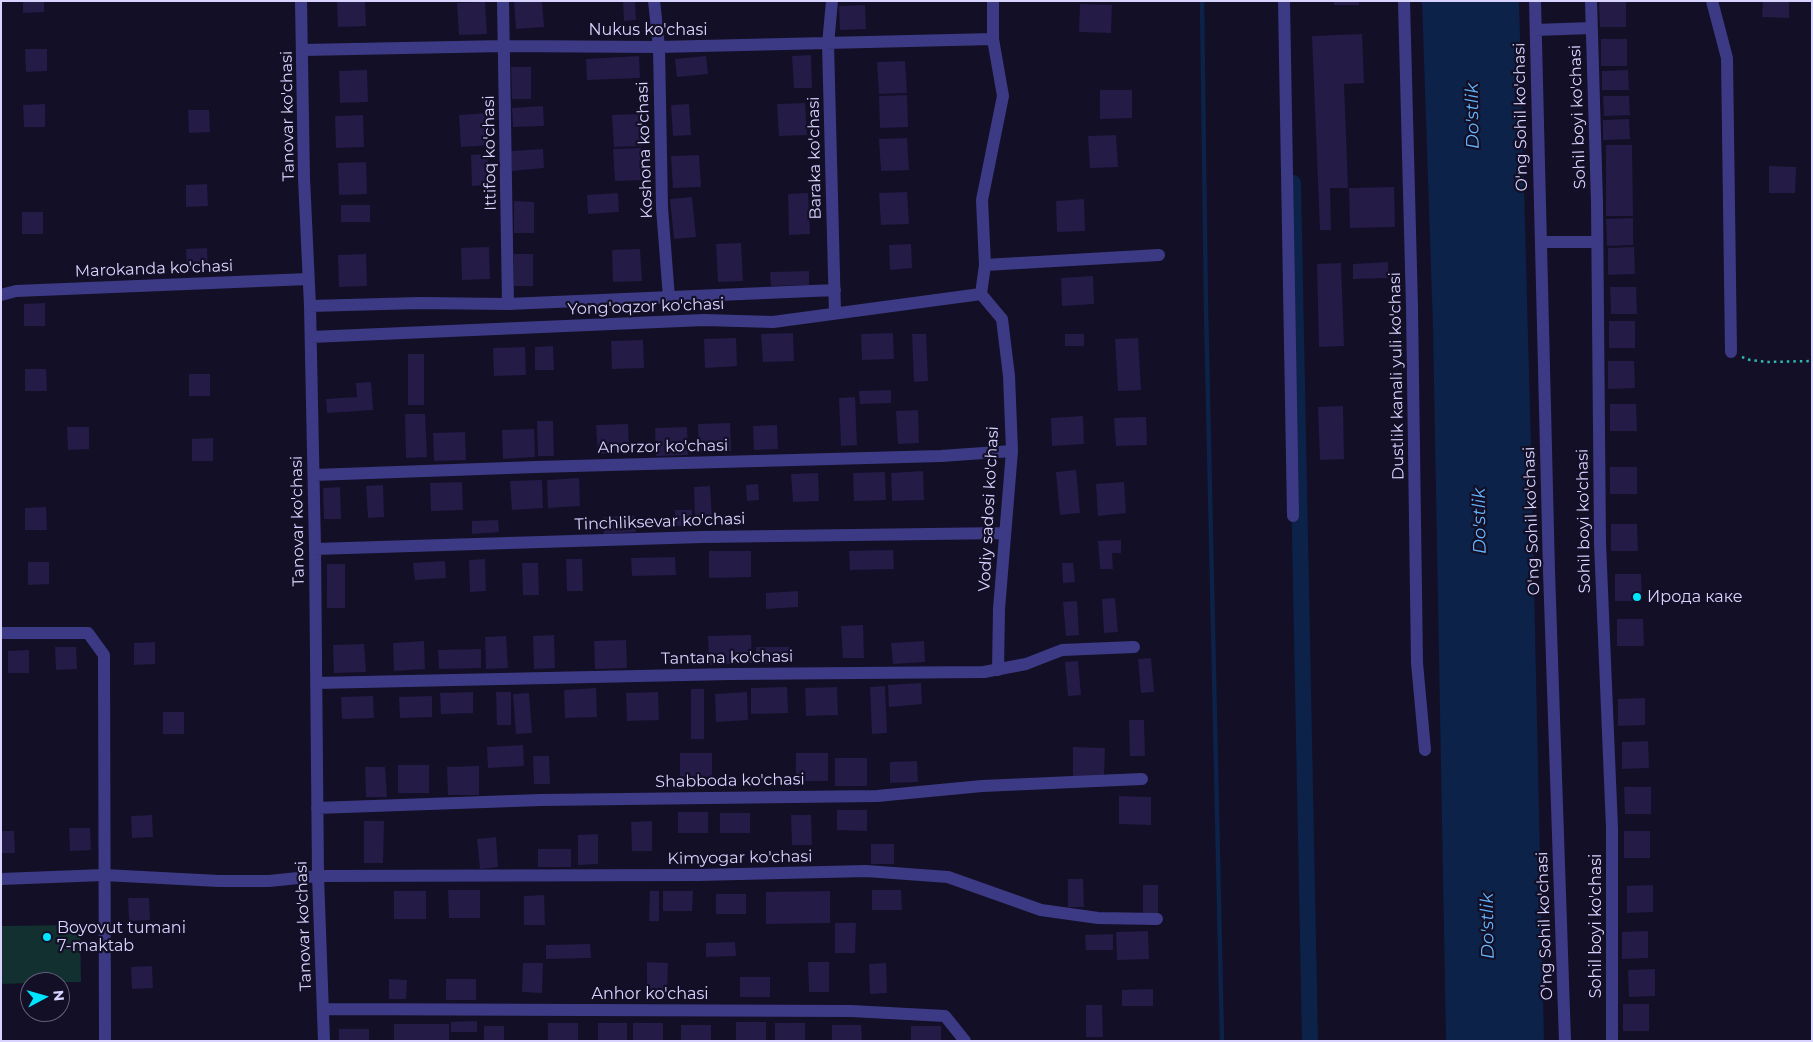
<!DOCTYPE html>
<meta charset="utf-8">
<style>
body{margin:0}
#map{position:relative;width:1813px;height:1042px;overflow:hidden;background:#130f26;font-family:Montserrat,sans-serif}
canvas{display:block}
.frame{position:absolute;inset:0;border:2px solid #d9d4ff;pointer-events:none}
.north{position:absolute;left:20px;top:972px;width:50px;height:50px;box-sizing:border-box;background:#130f26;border:1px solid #625e7d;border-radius:50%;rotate:84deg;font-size:14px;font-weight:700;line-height:20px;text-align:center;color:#d9d4ff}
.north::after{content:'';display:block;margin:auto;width:18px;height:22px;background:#00e5ff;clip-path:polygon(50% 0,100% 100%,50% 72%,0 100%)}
</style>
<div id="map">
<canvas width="1813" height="1042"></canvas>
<div class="frame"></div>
<div class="north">N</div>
</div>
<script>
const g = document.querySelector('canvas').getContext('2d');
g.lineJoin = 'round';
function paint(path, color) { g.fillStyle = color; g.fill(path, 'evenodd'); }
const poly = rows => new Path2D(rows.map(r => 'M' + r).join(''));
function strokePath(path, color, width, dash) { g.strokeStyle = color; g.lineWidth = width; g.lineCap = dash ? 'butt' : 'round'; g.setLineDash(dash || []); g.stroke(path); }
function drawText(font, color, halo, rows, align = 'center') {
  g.font = font + ' Montserrat,sans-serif'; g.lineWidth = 4.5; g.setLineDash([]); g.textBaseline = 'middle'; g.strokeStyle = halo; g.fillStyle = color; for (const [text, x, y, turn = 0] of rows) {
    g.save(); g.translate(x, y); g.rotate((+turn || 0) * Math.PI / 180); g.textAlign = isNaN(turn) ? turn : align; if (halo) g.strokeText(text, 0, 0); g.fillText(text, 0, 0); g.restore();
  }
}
const green = poly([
 [80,925,81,982,30,982,30,983,1,984,1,926]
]);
const water = poly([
 [1422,1,1519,1,1531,447,1544,1041,1446,1041,1433,328]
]);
const stream = poly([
 [1202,1,1206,309,1222,1041]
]);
const canal = poly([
 [1293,183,1310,1041]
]);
const building = poly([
 [23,1,44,1,44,12,23,13],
 [337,1,365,1,366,26,338,27],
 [514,1,542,1,544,27,516,29],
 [623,1,635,1,636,20,624,21],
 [1334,1,1359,1,1359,5,1334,5],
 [1599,1,1626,1,1626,27,1600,27],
 [1763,1,1789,1,1789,18,1762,17],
 [485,2,487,34,459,35,457,3],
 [1080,4,1112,5,1111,33,1079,32],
 [865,5,866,29,840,30,839,6],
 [1362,34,1364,83,1344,84,1348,188,1330,188,1331,230,1320,230,1312,36],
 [1601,39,1627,39,1627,66,1601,66],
 [25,49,47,49,47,71,26,72],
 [811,55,812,88,794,88,792,56],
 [639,56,640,78,587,80,586,59],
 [706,56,708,74,677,77,675,59],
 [905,61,907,93,879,94,877,62],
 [511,67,531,67,531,99,512,99],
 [367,70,368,102,340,103,339,71],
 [1628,70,1629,90,1602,90,1602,71],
 [1100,90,1132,90,1132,118,1100,119],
 [907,95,908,127,880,128,879,96],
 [1603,96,1629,96,1630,115,1604,116],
 [805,103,807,135,779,136,777,104],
 [45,104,45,127,24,127,23,105],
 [689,104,691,135,673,136,671,105],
 [543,106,544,126,513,127,512,108],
 [188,110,209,110,210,132,189,133],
 [487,113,489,145,461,147,459,115],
 [640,114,642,146,614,147,612,115],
 [363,115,364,147,336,148,335,116],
 [1629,119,1630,139,1603,140,1603,120],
 [1116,135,1118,167,1090,168,1088,136],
 [907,138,909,170,881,171,879,139],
 [1606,145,1632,145,1633,216,1606,216],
 [641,148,643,180,615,181,613,149],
 [543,149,544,168,512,171,511,151],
 [488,154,489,185,472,186,471,155],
 [699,155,701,187,673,188,671,156],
 [366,162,367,194,339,195,338,163],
 [1769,166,1796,167,1795,193,1769,193],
 [207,184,208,206,186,207,186,185],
 [1394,187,1395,227,1350,228,1349,188],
 [907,192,909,224,881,225,879,193],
 [618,193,619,212,588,214,587,195],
 [808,193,810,234,789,235,788,194],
 [692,197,696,237,674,239,670,199],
 [1084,199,1085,231,1057,232,1056,201],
 [514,201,534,202,534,233,514,233],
 [341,205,370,205,370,222,341,222],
 [22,212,43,212,43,234,22,234],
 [1633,218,1633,245,1607,246,1606,219],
 [741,243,743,281,718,282,716,244],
 [911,244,912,268,890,270,889,245],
 [489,247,490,279,462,280,461,248],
 [1634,247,1635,274,1608,275,1608,248],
 [207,248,208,270,187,271,186,249],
 [640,249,642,281,613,282,612,250],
 [366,254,367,286,339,287,338,255],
 [514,254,533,254,533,286,514,286],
 [1388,262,1388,278,1353,279,1353,264],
 [1341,263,1344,346,1319,347,1317,264],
 [809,271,809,285,771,286,770,272],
 [1093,276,1094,304,1062,306,1061,278],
 [1610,287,1636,287,1637,314,1611,314],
 [45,303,45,326,24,326,24,304],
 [1609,321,1635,321,1635,348,1609,348],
 [793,333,794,361,763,362,761,334],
 [893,333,894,359,862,360,861,334],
 [912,334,926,334,928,381,914,382],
 [1065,334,1084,334,1084,346,1065,346],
 [736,338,737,366,705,368,704,339],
 [1138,338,1141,390,1118,391,1115,339],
 [643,340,644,368,612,369,611,341],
 [553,346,554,370,535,370,535,347],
 [525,347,526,375,494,376,493,348],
 [408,354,424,354,424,405,408,405],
 [1608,361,1634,361,1635,388,1608,389],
 [25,369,46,369,47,391,25,391],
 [189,374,210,374,210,396,189,396],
 [371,382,373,410,327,413,326,399,357,397,356,383],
 [891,390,891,403,860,404,859,391],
 [855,397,857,445,841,446,839,398],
 [1610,404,1636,404,1637,431,1610,431],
 [1343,406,1344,459,1320,460,1318,407],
 [918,410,919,443,898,444,896,411],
 [405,414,425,414,427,457,406,458],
 [1083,416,1084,444,1052,446,1051,418],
 [1146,417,1147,445,1116,446,1114,418],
 [537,421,553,421,554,456,538,456],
 [730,423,731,451,699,452,698,424],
 [628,424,629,452,598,454,596,425],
 [777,425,778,449,754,450,753,426],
 [67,427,89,427,89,449,68,450],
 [687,427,688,455,656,456,655,428],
 [534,429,535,457,503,459,502,430],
 [465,432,466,460,434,461,433,433],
 [213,438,213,461,192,461,192,439],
 [1610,467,1637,467,1637,494,1610,494],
 [1076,470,1080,513,1060,515,1056,472],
 [923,471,924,500,892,501,891,473],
 [885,472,886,500,854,501,853,473],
 [818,473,819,501,793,502,791,474],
 [579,478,580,506,548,508,547,480],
 [542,480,543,508,512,510,510,481],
 [462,482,463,510,431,511,430,483],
 [1124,482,1126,513,1098,516,1096,484],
 [758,484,759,500,747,501,746,485],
 [383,485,384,517,368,518,366,486],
 [710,486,712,518,695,518,694,487],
 [340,487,341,519,324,519,323,488],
 [46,507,47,530,25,530,25,508],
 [675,510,692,510,692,526,676,526],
 [635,516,636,532,604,534,603,517],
 [498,520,499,532,472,534,472,521],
 [1611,524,1637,524,1638,551,1611,551],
 [1121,540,1121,553,1112,553,1113,569,1100,569,1098,541],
 [893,550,894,569,850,570,849,551],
 [709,551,751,551,751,577,709,578],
 [675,557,676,575,632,576,631,558],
 [485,559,486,591,470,592,469,560],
 [566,559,582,559,583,591,567,591],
 [445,561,446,578,415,580,413,563],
 [28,562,49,562,49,584,28,585],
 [522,563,538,563,539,595,523,595],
 [1062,563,1073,563,1075,582,1063,583],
 [327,564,345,564,345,608,327,608],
 [1615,574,1641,574,1642,601,1615,601],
 [798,591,798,607,766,609,766,593],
 [1115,598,1118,632,1104,633,1102,599],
 [1077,601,1079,635,1066,636,1063,602],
 [1617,619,1643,619,1644,646,1617,646],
 [863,625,864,658,843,658,841,626],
 [554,635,555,668,534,669,533,636],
 [751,635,752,663,709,665,708,636],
 [506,636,508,668,486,669,485,637],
 [626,640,627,668,595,669,594,641],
 [424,641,425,669,394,671,393,643],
 [924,641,925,662,893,664,891,643],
 [155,642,155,664,134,665,134,643],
 [364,644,366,672,334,673,333,645],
 [55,647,76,647,77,669,56,670],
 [756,647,789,647,789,663,756,664],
 [481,649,481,668,439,669,438,650],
 [29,650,29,673,8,673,8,651],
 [1151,658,1154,692,1141,693,1138,659],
 [1078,661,1081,695,1068,696,1065,662],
 [921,683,922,704,889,707,888,685],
 [885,686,887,733,872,734,870,687],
 [787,687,788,713,751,714,751,688],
 [837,687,838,715,806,716,805,688],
 [596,688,597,717,565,718,564,690],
 [691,689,704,689,704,739,691,739],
 [473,692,473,713,441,714,440,693],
 [496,692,511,692,511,725,497,725],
 [658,692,659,720,627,721,626,693],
 [747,692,748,720,716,722,715,694],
 [529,693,532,733,516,734,513,694],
 [373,696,374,718,342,719,341,697],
 [432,696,432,717,400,718,399,697],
 [1645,698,1645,725,1618,726,1618,699],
 [163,712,184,712,184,734,163,734],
 [1129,720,1144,720,1145,756,1130,756],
 [1648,741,1649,768,1622,769,1622,742],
 [523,745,524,766,488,768,487,747],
 [1073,747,1105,748,1104,776,1073,776],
 [680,753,712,753,712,781,680,781],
 [796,753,828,753,828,781,796,781],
 [533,756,549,756,550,784,534,784],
 [835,758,867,758,867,786,835,786],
 [917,761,918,782,890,783,890,762],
 [398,765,429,765,429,793,398,793],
 [479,766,479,795,448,795,447,767],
 [365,767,385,767,387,797,366,797],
 [1624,787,1651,787,1651,814,1625,814],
 [1119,796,1151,797,1151,825,1119,824],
 [837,810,867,810,867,831,837,830],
 [678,812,708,812,708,833,678,833],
 [720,813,750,813,750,833,720,833],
 [152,815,153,837,132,838,131,816],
 [791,815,811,815,812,845,792,845],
 [364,821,384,821,383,863,364,863],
 [652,821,652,851,632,851,631,822],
 [69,828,90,828,91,850,70,851],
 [1,831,14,831,15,853,1,853],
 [1624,831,1650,831,1650,858,1624,858],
 [598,834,598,864,578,865,578,835],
 [496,837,498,867,480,869,477,839],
 [871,844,894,844,894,864,871,864],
 [538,849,571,849,571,867,538,867],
 [1068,879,1083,879,1084,907,1068,907],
 [1143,885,1158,885,1158,913,1143,913],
 [1653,885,1653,912,1627,913,1627,886],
 [448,890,480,890,480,918,449,918],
 [872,890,901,890,902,910,872,910],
 [394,891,426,891,426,919,394,919],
 [650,891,659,891,659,921,649,921],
 [663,891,693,891,692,911,663,911],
 [830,891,830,923,766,924,766,892],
 [716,894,746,894,746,914,716,914],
 [544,895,545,925,524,925,524,896],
 [128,898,149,898,150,920,129,921],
 [835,923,856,923,855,953,835,953],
 [1148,931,1149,959,1117,960,1116,932],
 [1648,931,1648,958,1622,959,1622,932],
 [1113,934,1113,950,1086,950,1085,935],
 [735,942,736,956,706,957,706,943],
 [590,944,591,958,546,959,546,945],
 [647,962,668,963,667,993,647,992],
 [808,962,829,962,829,992,809,992],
 [523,963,543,963,542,993,522,992],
 [886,963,887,993,870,994,869,964],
 [152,966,153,988,132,989,131,967],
 [1655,969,1655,996,1629,997,1628,970],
 [740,977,770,977,770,997,740,997],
 [389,979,407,980,406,999,389,999],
 [446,979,476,979,476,1000,446,1000],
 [1153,989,1153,1006,1122,1006,1122,990],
 [1623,1004,1649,1004,1649,1031,1623,1031],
 [1086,1005,1102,1005,1103,1037,1086,1037],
 [477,1021,477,1032,451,1032,451,1022],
 [736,1022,766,1022,766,1041,736,1041],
 [548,1023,578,1023,578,1041,548,1041],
 [598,1023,627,1023,627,1041,598,1041],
 [633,1023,663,1023,663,1041,633,1041],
 [775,1023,805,1023,805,1041,775,1041],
 [394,1024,449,1024,449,1041,394,1041],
 [681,1025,711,1025,711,1041,681,1041],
 [832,1025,861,1025,862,1041,832,1041],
 [484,1026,504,1026,504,1041,484,1041],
 [911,1026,941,1026,941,1041,911,1041],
 [339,1029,369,1029,369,1041,339,1041]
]);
const path = poly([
 [1742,357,1750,360,1767,362,1812,361]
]);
const minor = poly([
 [301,1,304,178,310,306,315,549,318,876,324,1041],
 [503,1,508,304],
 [654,1,659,47,662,208,669,298],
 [832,1,828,44,835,313],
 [993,1,993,39,1003,96,982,200,985,265,981,294,1002,319,1009,376,1012,451,999,609,998,670],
 [1284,1,1293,516],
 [1404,1,1412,307,1417,663,1425,750],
 [1535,1,1549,571,1565,1041],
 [1591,1,1597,203,1600,543,1612,828,1612,1041],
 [1712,1,1727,58,1731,352],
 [1536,30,1591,28],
 [303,50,505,46,659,47,993,39],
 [1541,242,1597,242],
 [985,265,1159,255],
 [1,295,16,291,308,279],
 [310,306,420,303,508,304,835,290],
 [311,337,704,320,773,322,981,294],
 [314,475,536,467,941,456,1012,451],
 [315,549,702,537,1005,533],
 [1,633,88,633,104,655,105,1041],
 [316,683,731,674,984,672,1026,664,1062,650,1134,647],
 [317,808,541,800,877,796,982,786,1142,779],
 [1,879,104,875,219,881,269,881,318,876,698,875,866,871,948,877,1041,910,1098,918,1157,919],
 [323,1009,851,1011,945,1016,965,1041]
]);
const markers = [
 [1637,597,5,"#00e5ff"],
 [47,937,5,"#00e5ff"]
];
const streetNames = [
 ["Nukus ko'chasi",648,30],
 ["Tanovar ko'chasi",288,116,-91],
 ["O'ng Sohil ko'chasi",1521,117,-91],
 ["Sohil boyi ko'chasi",1578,117,-92],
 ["Koshona ko'chasi",645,150,-92],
 ["Ittifoq ko'chasi",490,153,-91],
 ["Baraka ko'chasi",815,158,-91],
 ["Marokanda ko'chasi",154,269,-2],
 ["Yong'oqzor ko'chasi",646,307,-2],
 ["Dustlik kanali yuli ko'chasi",1397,376,-91],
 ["Anorzor ko'chasi",663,447,-1],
 ["Vodiy sadosi ko'chasi",989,509,-87],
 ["Tanovar ko'chasi",298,521,-91],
 ["O'ng Sohil ko'chasi",1532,521,-92],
 ["Sohil boyi ko'chasi",1584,521,-91],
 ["Tinchliksevar ko'chasi",660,522,-2],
 ["Tantana ko'chasi",727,658,-1],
 ["Shabboda ko'chasi",730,781,-1],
 ["Kimyogar ko'chasi",740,858,-1],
 ["Tanovar ko'chasi",304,926,-92],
 ["O'ng Sohil ko'chasi",1545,926,-92],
 ["Sohil boyi ko'chasi",1596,926,-90],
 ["Anhor ko'chasi",650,994]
];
const poiNames = [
 ["Ирода каке",1647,597],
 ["Boyovut tumani",57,928],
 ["7-maktab",57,946]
];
const waterNames = [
 ["Do'stlik",1473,116,-91],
 ["Do'stlik",1480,521,-91],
 ["Do'stlik",1488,926,-91]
];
paint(green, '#12302f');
paint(water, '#0c2248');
strokePath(stream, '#0c2248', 4.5);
strokePath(canal, '#0c2248', 16);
paint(building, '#241b47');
strokePath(path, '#2fb8b0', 2.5, [2.5, 4]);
strokePath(minor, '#3d3a85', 12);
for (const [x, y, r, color] of markers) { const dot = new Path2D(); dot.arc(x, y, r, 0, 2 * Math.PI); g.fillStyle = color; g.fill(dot); strokePath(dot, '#130f26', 2); }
drawText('16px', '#d9d4ff', '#130f26', streetNames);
drawText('16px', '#d9d4ff', '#130f26', poiNames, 'left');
drawText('italic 18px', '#62b6ff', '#130f26', waterNames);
</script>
